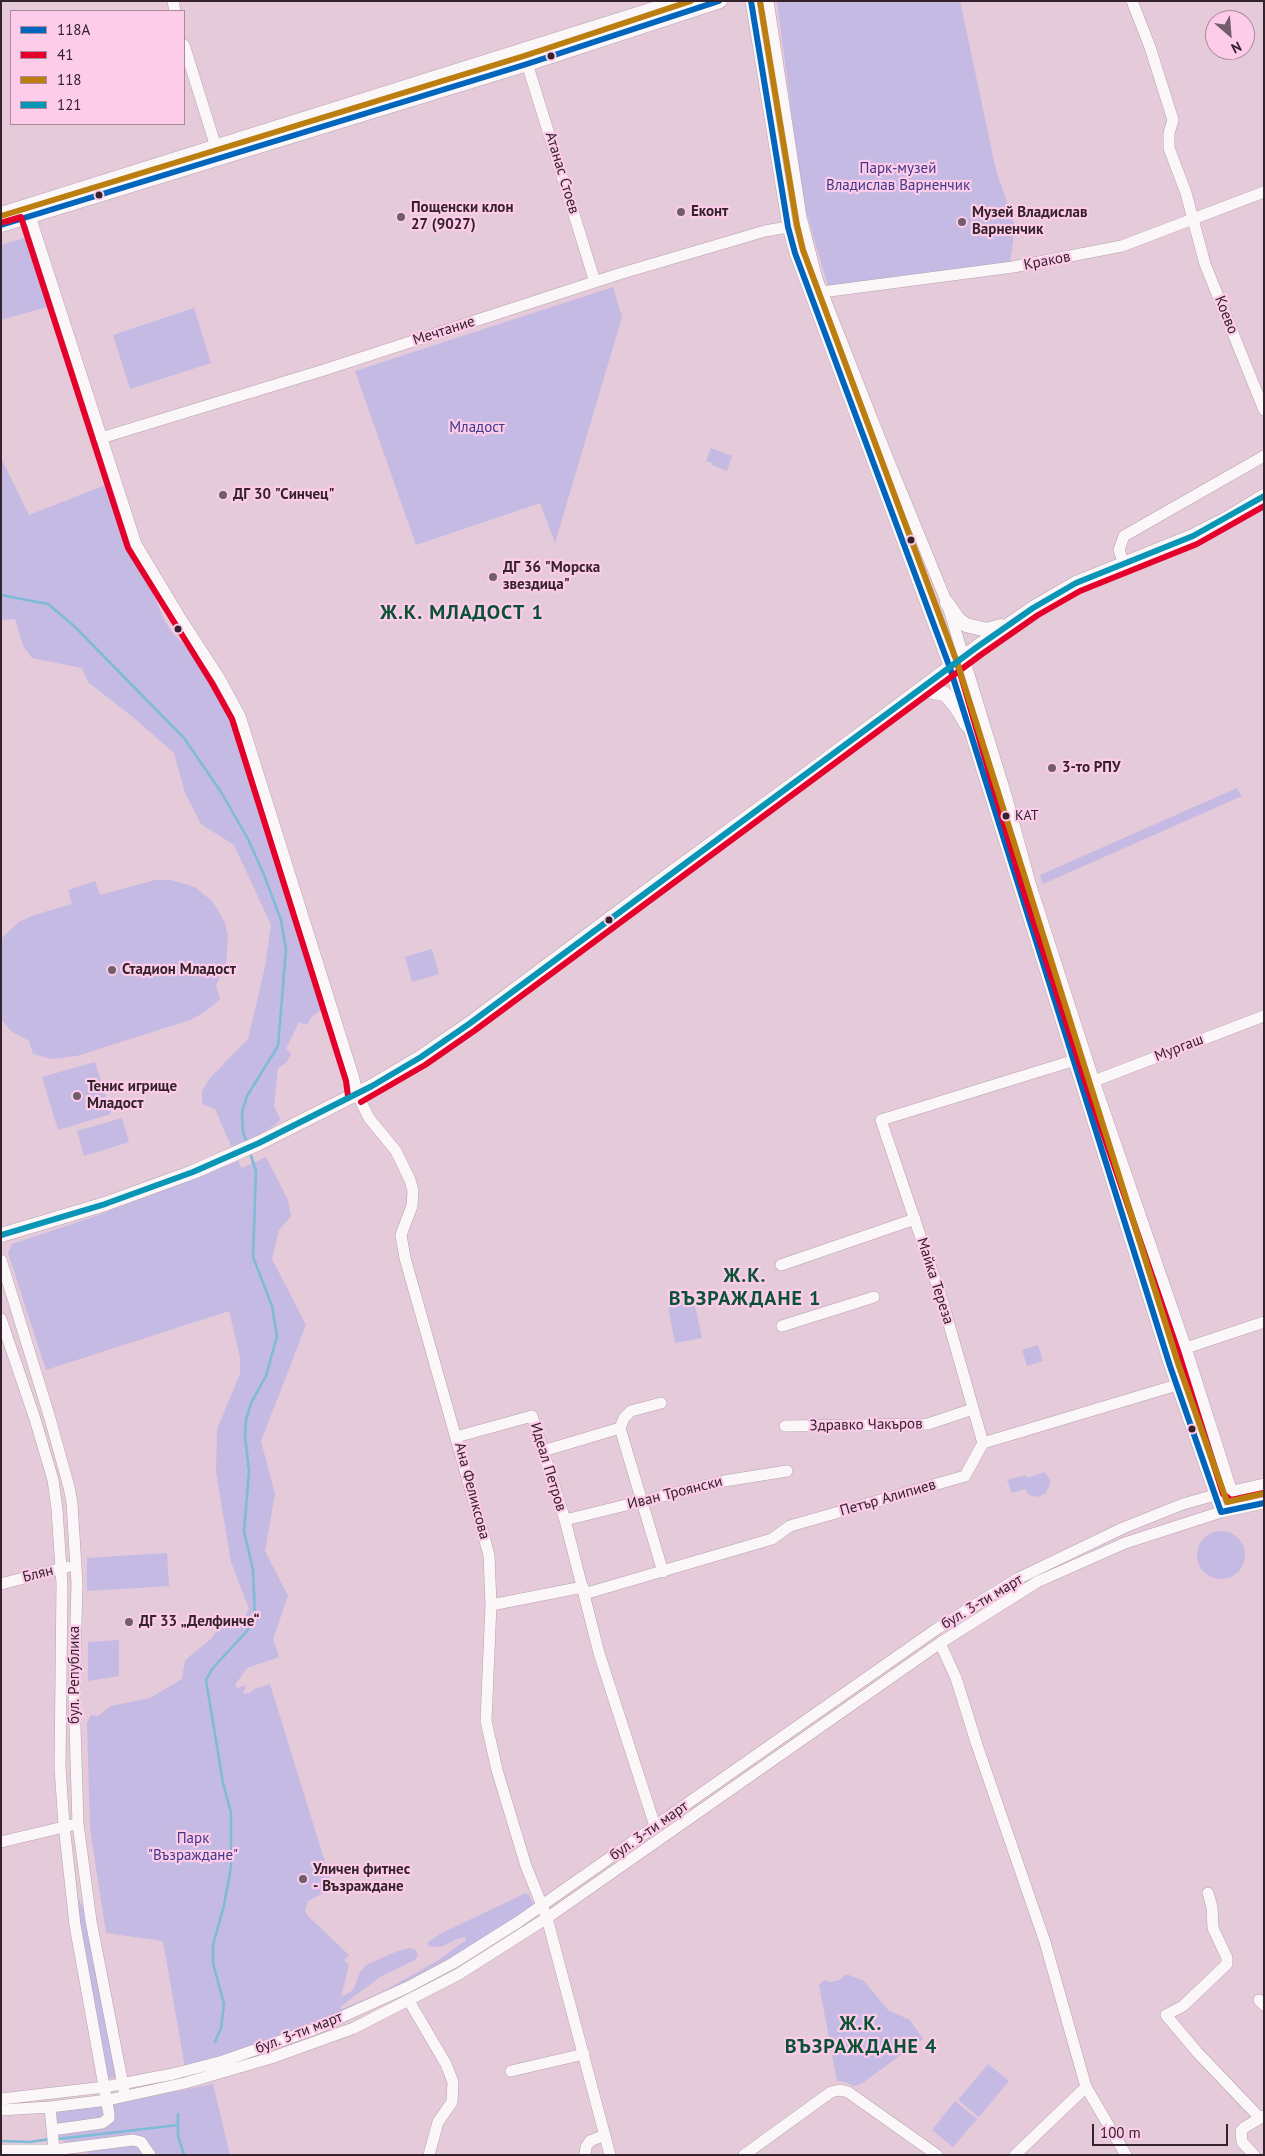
<!DOCTYPE html>
<meta charset="utf-8">
<style>
body{margin:0}
#map{position:relative;width:1265px;height:2156px;overflow:hidden;background:#e5cada;font-family:"PT Sans",sans-serif}
canvas{display:block}
.frame{position:absolute;inset:0;border:2px solid #34222d;pointer-events:none}
.legend{position:absolute;left:10px;top:10px;width:175px;height:115px;box-sizing:border-box;background:#fdcce9;border:1px solid #ad889e;margin:0;padding:6px 9px;list-style:none;font-size:15px;color:#34222d}
.legend li{display:flex;align-items:center;gap:10px;height:25px}
.legend b{width:25px;border:1px solid #ad889e}
.north{position:absolute;left:1205px;top:10px;width:50px;height:50px;box-sizing:border-box;background:#fdcce9;border:1px solid #ad889e;border-radius:50%;rotate:153deg;font-size:14px;font-weight:700;line-height:20px;text-align:center;color:#34222d}
.north::after{content:'';display:block;margin:auto;width:18px;height:22px;background:#725d6a;clip-path:polygon(50% 0,100% 100%,50% 72%,0 100%)}
.scale{position:absolute;left:1092px;top:2124px;width:136px;height:22px;box-sizing:border-box;border:2px solid #34222d;border-top:0;padding-left:6px;font-size:15px;line-height:18px;white-space:nowrap;color:#34222d;-webkit-text-stroke:4px #fdcce9;paint-order:stroke}
</style>
<div id="map">
<canvas width="1265" height="2156"></canvas>
<div class="frame"></div>
<ul class="legend">
<li><b style="height:6px;background:#0065bd"></b>118А</li>
<li><b style="height:6px;background:#e4002b"></b>41</li>
<li><b style="height:6px;background:#bc7e0e"></b>118</li>
<li><b style="height:6px;background:#0895b6"></b>121</li>
</ul>
<div class="north">N</div>
<div class="scale">100 m</div>
</div>
<script>
const g = document.querySelector('canvas').getContext('2d');
g.lineJoin = 'round';
function paint(path, color) { g.fillStyle = color; g.fill(path, 'evenodd'); }
const poly = rows => new Path2D(rows.map(r => 'M' + r).join(''));
function strokePath(path, color, width, dash) { g.strokeStyle = color; g.lineWidth = width; g.lineCap = dash ? 'butt' : 'round'; g.setLineDash(dash || []); g.stroke(path); }
function drawText(font, color, halo, rows, align = 'center') {
  g.font = font + ' "PT Sans",sans-serif'; g.lineWidth = 4.5; g.setLineDash([]); g.textBaseline = 'middle'; g.strokeStyle = halo; g.fillStyle = color; for (const [text, x, y, turn = 0] of rows) {
    g.save(); g.translate(x, y); g.rotate((+turn || 0) * Math.PI / 180); g.textAlign = isNaN(turn) ? turn : align; if (halo) g.strokeText(text, 0, 0); g.fillText(text, 0, 0); g.restore();
  }
}
const green = poly([
 [777,1,960,1,996,170,1015,226,1010,264,828,286,803,201],
 [28,237,36,245,54,305,1,320,1,245],
 [613,287,622,317,555,543,540,503,416,545,355,371],
 [194,308,211,363,130,389,113,335],
 [711,448,732,456,727,471,712,465,713,463,706,461],
 [1,458,29,515,108,484,128,547,156,600,164,620,171,631,191,652,215,689,238,730,324,1002,323,1008,311,1018,307,1025,299,1022,286,1049,291,1054,286,1063,278,1068,274,1106,281,1120,263,1133,232,1148,215,1109,202,1104,202,1091,210,1078,248,1039,265,967,271,925,234,845,201,824,185,793,174,753,134,718,88,682,82,668,32,658,23,646,15,619,1,620],
 [1237,788,1242,796,1043,884,1040,875],
 [155,880,171,880,195,887,212,901,219,912,225,923,228,937,226,964,216,985,220,999,205,1012,190,1020,77,1056,51,1059,33,1054,29,1041,12,1032,1,1019,1,939,19,922,34,915,72,904,68,890,95,881,100,895],
 [432,949,439,974,412,982,405,957],
 [95,1062,111,1114,58,1130,42,1077],
 [122,1118,129,1142,84,1156,77,1131],
 [266,1157,288,1200,291,1216,279,1230,272,1259,306,1325,261,1441,275,1494,265,1551,288,1596,273,1639,279,1657,247,1668,235,1685,238,1688,246,1685,243,1694,250,1693,254,1689,270,1684,333,1888,308,1901,305,1911,308,1916,349,1955,344,1960,349,1965,341,1997,353,1990,360,1972,366,1965,398,1951,410,1948,416,1950,418,1955,415,1960,380,1977,340,2007,342,2009,382,1992,437,1961,466,1940,465,1937,457,1939,441,1947,428,1946,428,1942,442,1933,526,1893,529,1895,533,1904,531,1908,445,1963,347,2011,304,2026,280,2038,185,2068,163,1941,106,1933,90,1829,87,1723,91,1715,98,1716,111,1706,150,1698,182,1679,185,1660,211,1639,224,1621,239,1627,249,1609,231,1562,216,1472,217,1429,240,1374,240,1357,229,1311,46,1370,8,1253,12,1244,93,1217,238,1161,242,1168],
 [693,1296,702,1338,675,1343,667,1301],
 [1038,1345,1043,1361,1027,1366,1022,1350],
 [1045,1472,1050,1480,1050,1484,1046,1493,1038,1497,1029,1495,1025,1489,1012,1493,1007,1480,1026,1475,1027,1478],
 '1197 1555a24 24 0 1 1 48 0a24 24 0 1 1-48 0Z',
 [167,1553,169,1586,87,1591,87,1558],
 [119,1640,119,1676,88,1681,88,1642],
 [72,1888,91,1921,121,2076,104,2079],
 [846,1974,864,1981,888,2010,910,2020,923,2039,861,2084,853,2086,845,2082,837,2081,819,1985,824,1980,831,1982,840,1980],
 [988,2064,1009,2081,979,2117,958,2100],
 [213,2084,230,2155,91,2155,54,2136,53,2113,124,2102],
 [955,2101,977,2119,953,2147,932,2130]
]);
const stream = poly([
 [1,595,48,604,73,625,184,738,221,792,248,839,264,875,281,920,286,949,278,1046,247,1096,242,1112,243,1132,247,1143],
 [215,2042,221,2028,224,2004,213,1963,213,1945,224,1905,231,1867,231,1813,223,1783,206,1680,212,1669,247,1631,255,1617,253,1570,244,1531,249,1471,245,1436,246,1420,251,1403,266,1376,277,1336,272,1306,253,1257,256,1171,250,1153],
 [178,2114,178,2136,184,2155],
 [58,2139,178,2125],
 [1,2141,30,2142,50,2139]
]);
const minor = poly([
 [173,1,175,11],
 [751,1,788,227,795,253,950,668,1170,1366,1221,1512],
 [768,1,801,217,817,279,886,454,947,603,1006,795,1030,883,1094,1081,1186,1348,1237,1508],
 [1132,1,1150,47,1173,120,1169,133,1169,148,1186,193,1205,264,1264,410],
 [184,45,216,147],
 [525,57,595,282],
 [28,210,136,544,181,619,220,679,240,716,354,1079,357,1094,369,1118,396,1151,410,1180,413,1191,412,1206,401,1235,405,1258,489,1555,491,1605,486,1721,497,1770,526,1866,547,1918,610,2155],
 [822,292,1013,267,1122,246,1264,192],
 [101,438,324,370,619,274,765,231,788,227],
 [1124,564,1119,550,1124,536,1264,456],
 [1094,1081,1264,1016],
 [1,1260,49,1415,69,1487,72,1503,77,1584,74,1694,78,1824,91,1921,124,2090],
 [781,1265,915,1219],
 [1,1319,35,1419,53,1480,57,1509,62,1584,60,1768,64,1825,75,1925,109,2114,109,2118,102,2123,52,2130],
 [782,1326,874,1297],
 [1186,1348,1264,1322],
 [661,1403,631,1411,624,1418,620,1428,663,1572],
 [785,1426,928,1424,973,1409],
 [456,1437,532,1416,565,1520,599,1653,655,1826],
 [983,1443,943,1303,881,1120,1072,1061],
 [543,1451,620,1428],
 [565,1520,724,1481,787,1471],
 [1,1584,67,1567],
 [584,1594,772,1539,790,1526,965,1476,983,1443,1177,1385],
 [491,1605,583,1587],
 [940,1643,956,1678,977,1745,1045,1942,1086,2087,1015,2155],
 [1,1842,72,1825],
 [1208,1893,1212,1907,1213,1928,1227,1958,1227,1964,1183,2006,1166,2015,1197,2052,1260,2118],
 [1259,2000,1264,2005],
 [409,2001,446,2064,453,2082,452,2102,438,2122,429,2155],
 [511,2071,584,2054],
 [1086,2087,1126,2155],
 [1,2099,105,2087,173,2074,223,2061,315,2029,408,1987,453,1963,518,1922,938,1628,1017,1579,1123,1528,1183,1504,1215,1495,1264,1484],
 [50,2107,54,2150],
 [1,2110,50,2107,108,2100,185,2083,271,2058,354,2028,459,1974,547,1918,940,1643,1037,1582,1125,1543,1221,1512,1264,1503],
 [1,2150,54,2150,133,2140,141,2142,150,2155],
 [585,2155,586,2147,590,2141,605,2135],
 [744,2155,831,2092,840,2090,848,2092,937,2155],
 [1254,2155,1242,2142,1241,2131,1245,2127,1264,2116]
]);
const major = poly([
 [1,214,679,1],
 [1,225,527,64,720,1],
 [947,603,958,619,966,625,987,630,1001,626],
 [917,694,929,691,945,694,956,707,967,725],
 [1,1235,105,1204,193,1172,259,1143,372,1086,421,1057,469,1024,663,879,807,774,977,647,1033,608,1076,583,1193,536,1228,518,1264,496]
]);
const bus1 = poly([
 [751,1,788,227,795,253,950,668,1170,1366,1221,1512],
 [1,225,527,64,719,1],
 [1221,1512,1264,1503]
]);
const bus2 = poly([
 [4,222,21,217,128,548,212,683,232,719,346,1081,348,1096],
 [956,659,1022,886,1086,1084,1178,1351,1223,1494,1231,1500,1264,1493],
 [361,1102,425,1065,474,1031,982,654,1038,615,1080,591,1197,544,1264,506]
]);
const bus3 = poly([
 [760,1,797,225,803,250,958,665,1178,1363,1227,1502,1262,1494],
 [1,216,524,56,691,1]
]);
const bus4 = poly([
 [1,1235,105,1204,193,1172,259,1143,372,1086,421,1057,469,1024,977,647,1033,608,1076,583,1193,536,1264,496]
]);
const markers = [
 [551,56,4.5,"#34222d"],
 [99,195,4.5,"#34222d"],
 [681,212,5,"#725d6a"],
 [401,217,5,"#725d6a"],
 [962,222,5,"#725d6a"],
 [223,495,5,"#725d6a"],
 [911,540,4.5,"#34222d"],
 [493,577,5,"#725d6a"],
 [178,629,4.5,"#34222d"],
 [1052,768,5,"#725d6a"],
 [1006,816,4.5,"#34222d"],
 [609,920,4.5,"#34222d"],
 [112,970,5,"#725d6a"],
 [77,1096,5,"#725d6a"],
 [1192,1429,4.5,"#34222d"],
 [129,1622,5,"#725d6a"],
 [303,1879,5,"#725d6a"]
];
const busNames = [
 ["КАТ",1015,816]
];
const parkNames = [
 ["Парк-музей",898,169],
 ["Владислав Варненчик",898,186],
 ["Младост",477,428],
 ["Парк",193,1839],
 ["\"Възраждане\"",193,1856]
];
const streetNames = [
 ["Атанас Стоев",562,173,73],
 ["Краков",1047,261,-11],
 ["Коево",1226,315,68],
 ["Мечтание",444,331,-18],
 ["Мургаш",1179,1048,-21],
 ["Майка Тереза",935,1281,72],
 ["Здравко Чакъров",866,1425,-1],
 ["Идеал Петров",548,1467,73],
 ["Ана Феликсова",472,1491,75],
 ["Иван Троянски",675,1493,-14],
 ["Петър Алипиев",888,1498,-16],
 ["Блян",38,1574,-14],
 ["бул. 3-ти март",982,1602,-31],
 ["бул. Република",75,1675,-90],
 ["бул. 3-ти март",649,1831,-35],
 ["бул. 3-ти март",299,2033,-21]
];
const poiNames = [
 ["Пощенски клон",411,208],
 ["27 (9027)",411,225],
 ["Еконт",691,212],
 ["Музей Владислав",972,213],
 ["Варненчик",972,230],
 ["ДГ 30 \"Синчец\"",233,495],
 ["ДГ 36 \"Морска",503,568],
 ["звездица\"",503,585],
 ["3-то РПУ",1062,768],
 ["Стадион Младост",122,970],
 ["Тенис игрище",87,1087],
 ["Младост",87,1104],
 ["ДГ 33 „Делфинче“",139,1622],
 ["Уличен фитнес",313,1870],
 ["- Възраждане",313,1887]
];
const districtNames = [
 ["Ж.К. МЛАДОСТ 1",462,613],
 ["Ж.К.",745,1276],
 ["ВЪЗРАЖДАНЕ 1",745,1299],
 ["Ж.К.",861,2024],
 ["ВЪЗРАЖДАНЕ 4",861,2047]
];
paint(green, '#c4bae3');
strokePath(stream, '#7ebbd6', 2.5);
strokePath(minor, '#b6a1ae', 12);
strokePath(major, '#b6a1ae', 15);
strokePath(minor, '#fbf7f9', 11);
strokePath(major, '#fbf7f9', 14);
strokePath(bus1, '#0065bd', 6);
strokePath(bus2, '#e4002b', 6);
strokePath(bus3, '#bc7e0e', 6);
strokePath(bus4, '#0895b6', 6);
for (const [x, y, r, color] of markers) { const dot = new Path2D(); dot.arc(x, y, r, 0, 2 * Math.PI); g.fillStyle = color; g.fill(dot); strokePath(dot, '#fdcce9', 2); }
drawText('14px', '#34222d', '#fdcce9', busNames, 'left');
drawText('15px', '#3f388b', '#fdcce9', parkNames);
drawText('15px', '#34222d', '#fdcce9', streetNames);
drawText('bold 15px', '#34222d', '#fdcce9', poiNames, 'left');
g.letterSpacing = '1px';
drawText('bold 20px', '#0a5137', '#fdcce9', districtNames);
g.letterSpacing = '0px';
</script>
